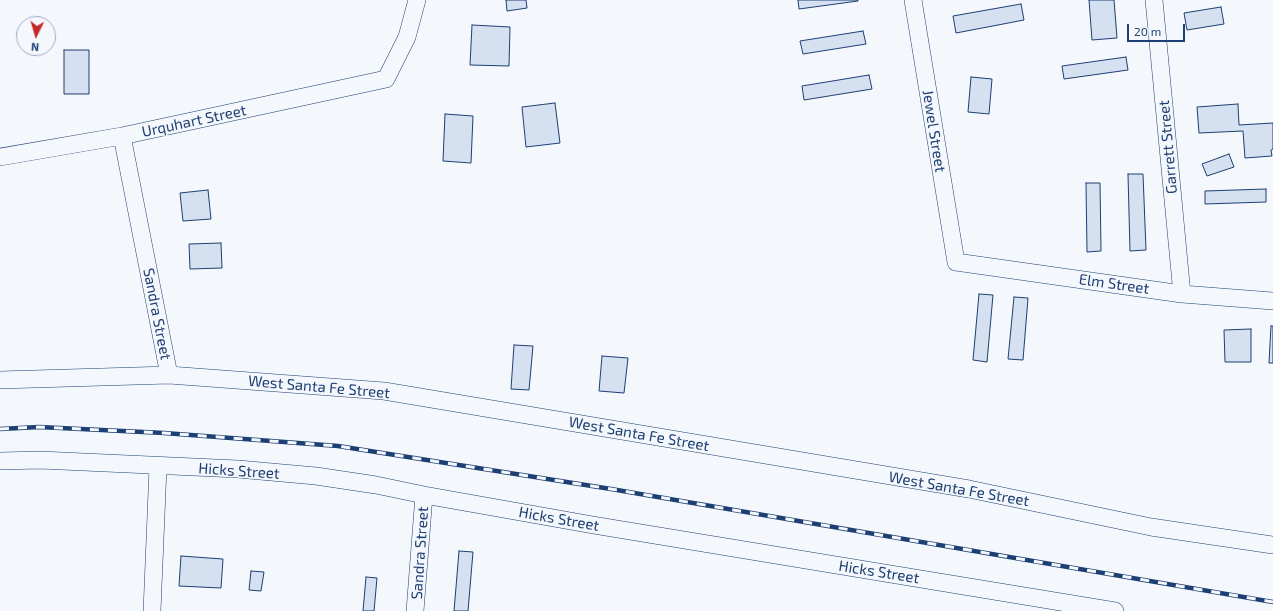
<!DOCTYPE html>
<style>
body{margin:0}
#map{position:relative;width:1273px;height:611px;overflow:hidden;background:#f4f7fb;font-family:"Exo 2",sans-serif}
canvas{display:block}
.north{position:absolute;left:16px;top:16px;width:40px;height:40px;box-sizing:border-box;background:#f4f7fb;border:1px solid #9eadc5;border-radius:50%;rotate:185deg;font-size:11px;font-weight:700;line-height:16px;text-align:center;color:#1d3f73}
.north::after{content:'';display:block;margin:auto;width:14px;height:18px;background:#c62828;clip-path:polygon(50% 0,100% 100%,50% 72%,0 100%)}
.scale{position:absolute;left:1127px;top:24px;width:58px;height:18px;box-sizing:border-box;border:2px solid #1d3f73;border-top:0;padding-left:5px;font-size:12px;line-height:14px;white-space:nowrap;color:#1d3f73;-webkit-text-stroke:3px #f4f7fb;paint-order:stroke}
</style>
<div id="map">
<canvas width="1273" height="611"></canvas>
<div class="north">N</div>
<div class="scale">20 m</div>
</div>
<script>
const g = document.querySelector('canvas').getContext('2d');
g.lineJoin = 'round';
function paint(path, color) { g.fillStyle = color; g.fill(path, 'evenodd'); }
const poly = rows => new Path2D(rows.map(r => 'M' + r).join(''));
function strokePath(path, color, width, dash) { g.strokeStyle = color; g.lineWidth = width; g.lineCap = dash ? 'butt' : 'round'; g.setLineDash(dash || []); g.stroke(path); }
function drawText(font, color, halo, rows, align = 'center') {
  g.font = font + ' "Exo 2",sans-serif'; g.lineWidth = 3; g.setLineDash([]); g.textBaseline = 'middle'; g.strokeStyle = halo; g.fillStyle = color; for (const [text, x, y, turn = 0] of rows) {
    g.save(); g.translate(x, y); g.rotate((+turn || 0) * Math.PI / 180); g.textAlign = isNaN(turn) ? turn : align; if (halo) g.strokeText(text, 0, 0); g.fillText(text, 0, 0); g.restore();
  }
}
const building = poly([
 [506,0,526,0,527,8,507,11,506,0],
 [798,0,858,0,858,1,799,9,798,0],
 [1089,0,1114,0,1117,38,1092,40,1089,0],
 [1021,4,1024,20,956,33,953,16,1021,4],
 [1221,7,1224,24,1187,30,1184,13,1221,7],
 [472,25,510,27,509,66,470,65,472,25],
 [863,31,866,44,803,54,800,41,863,31],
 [64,50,89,50,89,94,64,94,64,50],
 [1126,57,1128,70,1064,79,1062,66,1126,57],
 [869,75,872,89,804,100,802,86,869,75],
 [971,77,992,79,989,114,968,112,971,77],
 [555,103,560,143,526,147,522,107,555,103],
 [1238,104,1239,125,1273,123,1273,149,1271,150,1272,156,1245,158,1243,131,1199,133,1197,107,1238,104],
 [445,114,473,116,471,163,443,161,445,114],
 [1229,154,1234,167,1207,176,1202,164,1229,154],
 [1128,174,1143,174,1146,250,1130,251,1128,174],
 [1086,183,1100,183,1101,251,1087,252,1086,183],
 [1266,189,1266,202,1205,204,1205,191,1266,189],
 [208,190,211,219,183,221,180,193,208,190],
 [221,243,222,268,190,269,189,244,221,243],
 [979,294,993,295,987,362,973,360,979,294],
 [1014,297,1028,298,1023,360,1008,359,1014,297],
 [1271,326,1273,326,1273,363,1269,363,1271,326],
 [1251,329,1251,362,1225,362,1224,330,1251,329],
 [514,345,533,346,529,390,511,389,514,345],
 [602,356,628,358,624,393,599,391,602,356],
 [459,551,473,552,468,611,454,611,459,551],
 [181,556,223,559,221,588,179,586,181,556],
 [251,571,264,572,261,591,249,590,251,571],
 [366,577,377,578,374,611,363,611,366,577]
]);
const minor = poly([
 [913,0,956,262,1182,294,1273,301],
 [1154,0,1182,294],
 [122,136,169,375],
 [0,157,122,136,386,79,407,37,417,0],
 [0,380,169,375,384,391,969,489,1151,527,1273,545],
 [0,461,40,460,238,469,316,476,376,485,424,495,593,525,1115,611],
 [152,611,158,467],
 [415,611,424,495]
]);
const rail = poly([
 [0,429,39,427,164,433,338,446,611,489,1273,602]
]);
const streetNames = [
 ["Urquhart Street",194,121,-12],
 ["Jewel Street",934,131,81],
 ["Garrett Street",1168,147,-95],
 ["Elm Street",1114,284,8],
 ["Sandra Street",157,314,79],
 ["West Santa Fe Street",319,387,5],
 ["West Santa Fe Street",639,434,10],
 ["Hicks Street",239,471,4],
 ["West Santa Fe Street",959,489,10],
 ["Hicks Street",559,519,10],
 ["Sandra Street",420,553,-86],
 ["Hicks Street",879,572,9]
];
paint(building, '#d5e0f0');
strokePath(building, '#1d3f73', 1);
strokePath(minor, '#1d3f73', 18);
strokePath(minor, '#f4f7fb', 17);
strokePath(rail, '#1d3f73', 4.5);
strokePath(rail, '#f4f7fb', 3, [9]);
drawText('15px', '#1d3f73', '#f4f7fb', streetNames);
</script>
